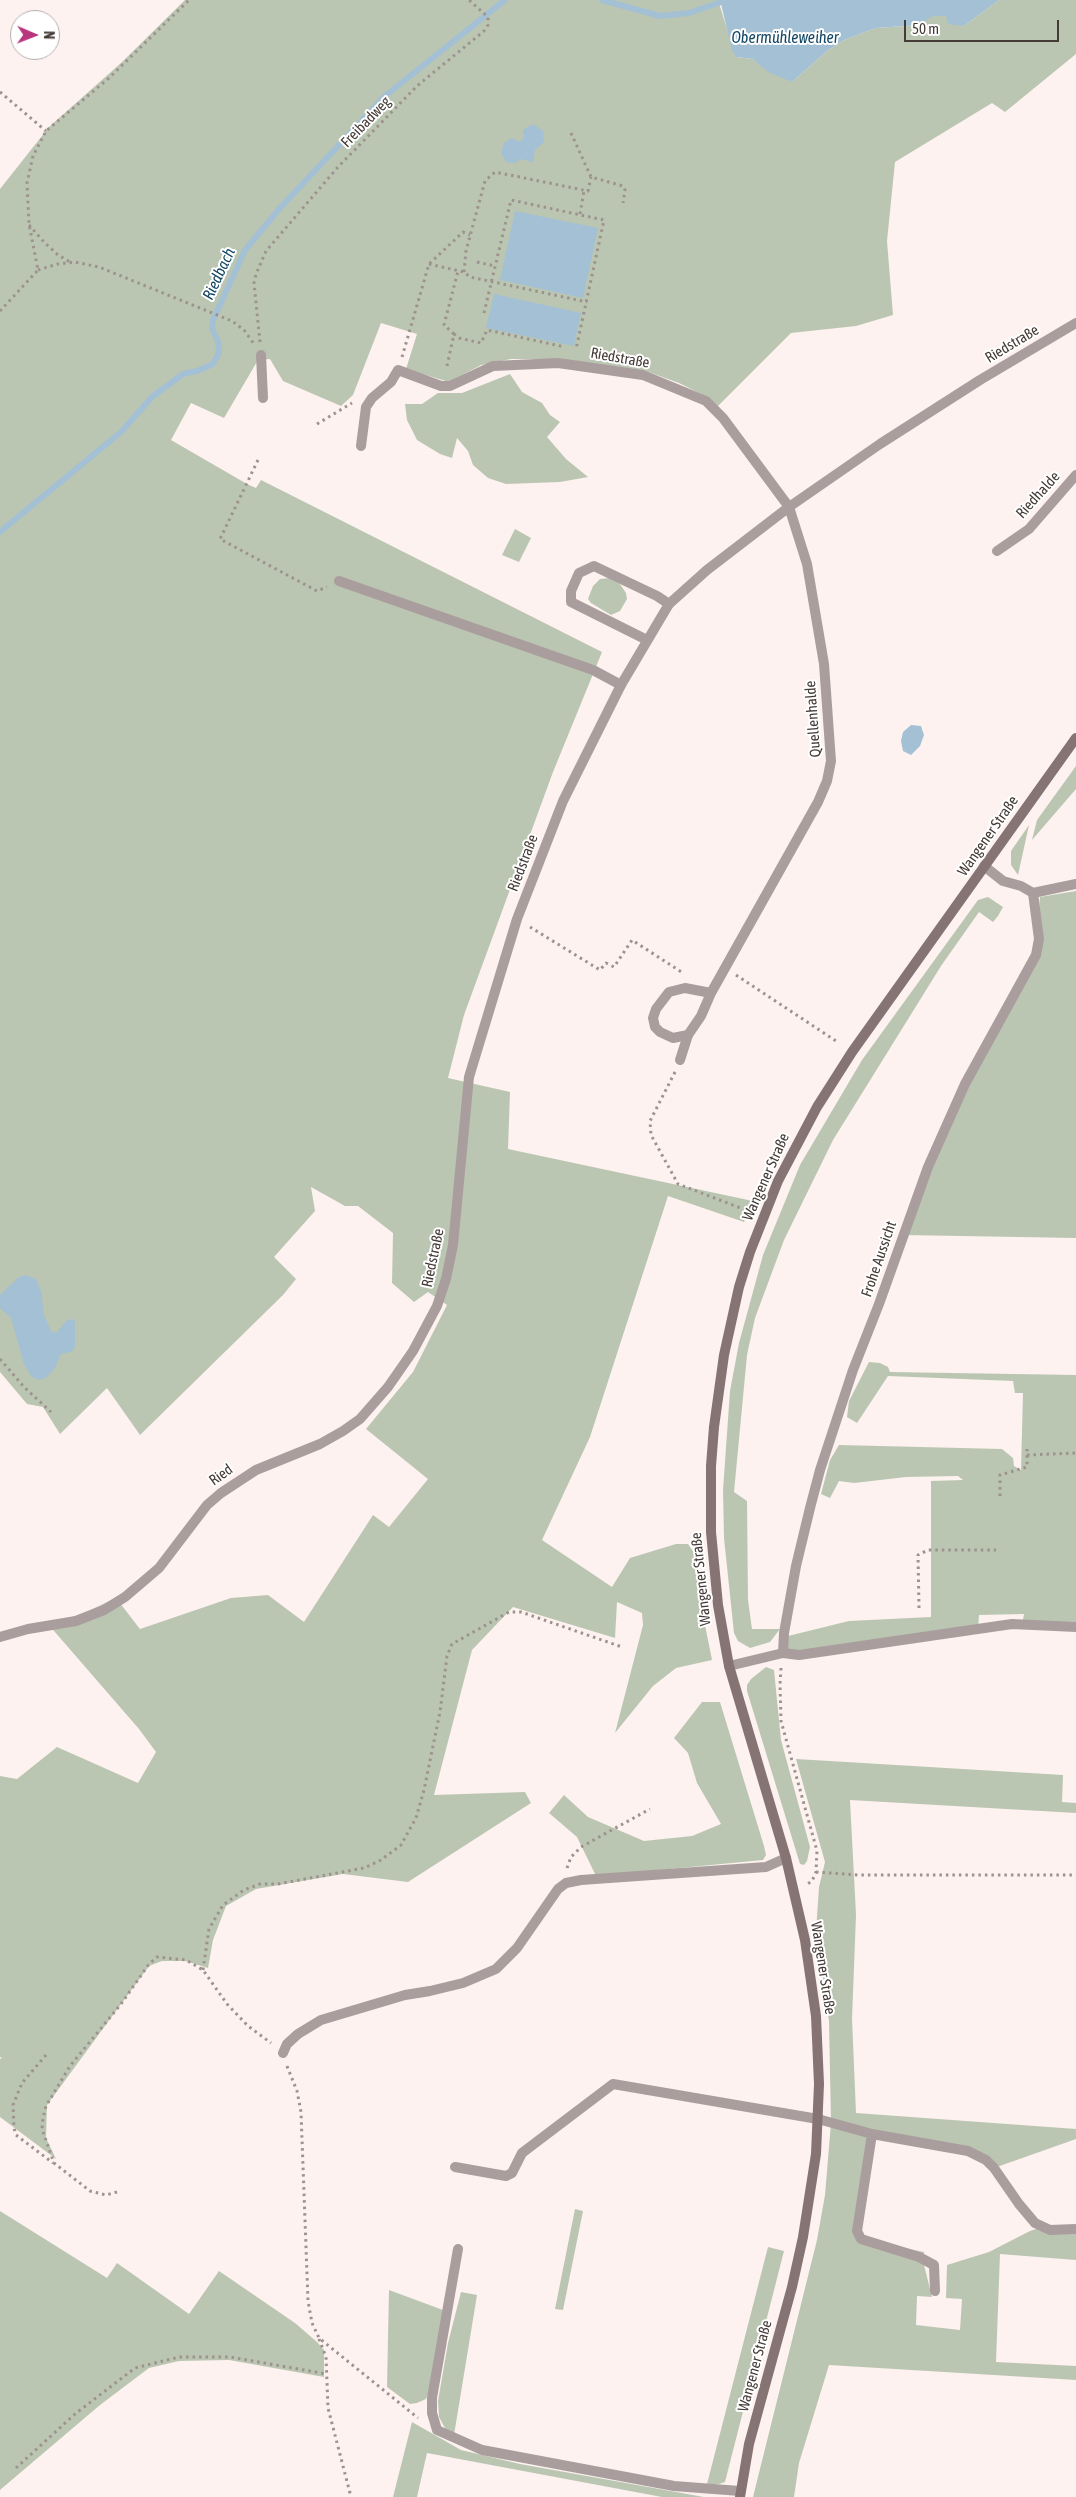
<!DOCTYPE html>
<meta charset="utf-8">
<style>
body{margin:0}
#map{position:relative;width:1076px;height:2497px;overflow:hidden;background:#fdf2ef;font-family:"Asap Condensed",sans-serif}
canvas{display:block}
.north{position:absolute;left:10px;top:10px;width:50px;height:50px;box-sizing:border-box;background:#fff;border:1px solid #b4b0af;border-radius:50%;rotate:91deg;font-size:14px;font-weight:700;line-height:20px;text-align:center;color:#443a36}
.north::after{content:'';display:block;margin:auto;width:18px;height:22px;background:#b9367e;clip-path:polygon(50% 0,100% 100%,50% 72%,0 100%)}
.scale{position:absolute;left:904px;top:20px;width:155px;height:22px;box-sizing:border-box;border:2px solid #443a36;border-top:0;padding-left:6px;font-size:15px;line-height:18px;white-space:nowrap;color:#443a36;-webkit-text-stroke:4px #fff;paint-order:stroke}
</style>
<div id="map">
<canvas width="1076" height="2497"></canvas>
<div class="north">N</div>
<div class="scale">50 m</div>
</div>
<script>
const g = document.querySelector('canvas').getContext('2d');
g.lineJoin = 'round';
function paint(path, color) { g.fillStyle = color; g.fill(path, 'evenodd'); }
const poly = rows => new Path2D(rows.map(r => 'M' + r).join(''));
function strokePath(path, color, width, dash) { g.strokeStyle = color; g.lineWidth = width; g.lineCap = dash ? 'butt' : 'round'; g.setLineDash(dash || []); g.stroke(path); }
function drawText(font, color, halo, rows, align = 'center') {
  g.font = font + ' "Asap Condensed",sans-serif'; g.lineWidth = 4; g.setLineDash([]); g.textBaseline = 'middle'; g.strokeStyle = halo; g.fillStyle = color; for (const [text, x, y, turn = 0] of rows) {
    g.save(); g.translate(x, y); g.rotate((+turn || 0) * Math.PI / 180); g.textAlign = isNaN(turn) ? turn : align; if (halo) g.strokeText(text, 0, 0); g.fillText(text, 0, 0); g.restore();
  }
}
const green = poly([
 [185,0,718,0,736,57,753,59,792,82,827,51,844,40,876,28,920,25,929,17,936,16,947,16,964,26,999,0,1076,0,1076,54,1005,112,992,103,895,162,887,241,893,315,856,326,791,333,718,406,707,397,679,383,643,370,556,359,511,359,481,365,449,382,406,369,417,334,381,323,353,395,341,406,283,381,270,359,258,360,224,418,191,403,171,440,247,484,256,488,261,480,602,652,553,772,464,1015,448,1078,510,1092,508,1149,753,1201,744,1222,668,1196,590,1437,542,1540,612,1587,630,1558,676,1544,688,1544,697,1557,704,1620,712,1660,676,1668,653,1686,615,1733,643,1625,642,1613,617,1602,615,1638,513,1607,472,1650,434,1795,525,1792,531,1803,408,1882,343,1874,256,1889,226,1906,213,1940,208,1968,185,1961,162,1961,149,1966,47,2105,46,2138,56,2159,0,2117,0,2059,2,2058,0,2057,0,1776,17,1779,57,1747,138,1783,156,1752,139,1729,48,1624,82,1614,116,1598,140,1629,231,1598,268,1595,304,1622,373,1515,389,1527,428,1479,366,1429,413,1372,447,1305,428,1292,414,1302,392,1283,393,1233,358,1206,345,1206,311,1187,315,1211,274,1257,296,1279,283,1295,140,1435,107,1388,60,1434,43,1407,27,1404,0,1372,0,189,49,127,121,63],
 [510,374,522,392,542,403,550,415,560,422,547,437,566,459,588,477,560,482,506,484,488,478,473,465,468,451,457,438,452,458,440,454,417,440,407,420,405,404,422,404,438,393,462,393],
 [515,529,531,538,519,562,502,555],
 [610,578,620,584,626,593,627,599,620,611,611,615,591,603,588,599,593,586,600,579],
 [1076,766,1076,789,1032,840,1037,820],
 [1029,825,1018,875,1011,865,1011,851],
 [1076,891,1076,1238,903,1235,928,1167,1036,955,1040,897],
 [988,897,1003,907,998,916,993,922,979,912,941,966,833,1140,784,1240,755,1318,747,1355,734,1492,747,1501,748,1600,752,1629,780,1629,770,1642,750,1648,738,1641,734,1633,724,1538,723,1490,730,1391,739,1343,763,1255,800,1165,862,1060,978,900],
 [869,1362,880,1363,888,1367,890,1372,1076,1375,1076,1627,1022,1625,1024,1614,979,1615,978,1629,788,1653,788,1636,849,1621,931,1617,931,1481,963,1480,958,1476,906,1477,854,1483,839,1481,830,1498,821,1494,830,1460,839,1445,1002,1449,1013,1458,1014,1466,1021,1470,1023,1393,1015,1393,1013,1381,888,1376,857,1423,847,1417,849,1401],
 [766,1667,774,1670,781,1740,810,1847,807,1861,804,1865,800,1864,747,1691,747,1685,751,1679],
 [702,1702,720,1702,764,1846,766,1855,763,1860,596,1876,577,1837,549,1813,564,1795,588,1817,644,1841,692,1836,721,1824,697,1783,688,1753,674,1738],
 [796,1759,1063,1775,1062,1802,1076,1803,1076,1813,850,1800,856,1915,852,2019,856,2113,1076,2129,1076,2139,994,2168,986,2160,872,2134,857,2231,861,2239,924,2252,924,2265,932,2297,917,2296,916,2325,960,2330,962,2299,946,2298,947,2265,989,2252,1030,2231,1042,2227,1076,2229,1076,2260,1000,2254,996,2362,1076,2366,1076,2380,829,2365,799,2463,794,2497,753,2497,817,2240,825,2195,831,2123,829,2021,816,1931,819,1887,825,1862],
 [575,2209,583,2211,563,2310,555,2309],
 [0,2211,107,2278,117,2263,189,2314,219,2271,295,2323,317,2342,324,2350,324,2377,229,2360,179,2361,149,2368,100,2405,0,2490],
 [768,2247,784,2251,725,2482,719,2484,707,2484],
 [389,2290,443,2310,430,2390,426,2399,417,2403,410,2404,387,2387],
 [461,2292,477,2295,454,2435,446,2430,439,2417,438,2401,448,2343],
 [412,2422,461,2450,520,2464,704,2497,662,2497,427,2453,417,2497,393,2497]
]);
const water = poly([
 [718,0,999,0,964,26,948,24,946,16,936,16,929,18,920,25,876,28,844,40,827,51,792,82,768,72,753,59,736,57,732,50,721,4],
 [533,124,543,131,544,142,535,150,533,162,521,159,515,163,506,162,501,153,504,143,512,138,519,142,524,137,523,130],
 [515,211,598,228,583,298,500,280],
 [494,294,581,313,574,346,486,328],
 [911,725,921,726,924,735,920,746,911,755,903,751,901,741,903,732],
 [26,1275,36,1279,41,1291,44,1315,51,1331,56,1333,67,1320,73,1319,75,1321,75,1347,71,1352,61,1354,55,1368,46,1378,38,1380,31,1376,24,1364,11,1318,0,1308,0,1295,19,1277]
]);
const stream = poly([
 [602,0,660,16,689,13,727,0],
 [0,532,121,432,152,397,183,374,197,371,213,364,219,353,218,341,212,329,213,320,245,250,280,208,385,96,505,0]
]);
const path = poly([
 [0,92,46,131],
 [571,133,591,177,623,186,625,190,623,203],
 [580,214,584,191],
 [29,225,44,242,58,255,70,262],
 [477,262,495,266],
 [429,264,464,272,470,277,587,302],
 [38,270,58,264,75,262,99,267,232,321,244,330,254,344],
 [464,272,466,251,485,181,495,172,588,191,591,177],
 [0,311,38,270,29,224,27,183,33,156,46,131,109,78,189,0],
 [484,313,511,200,604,220,576,349],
 [454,334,444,325,458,271],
 [260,342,254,283,256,274,266,251,338,167,417,86,484,31,488,25,488,17,469,0],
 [402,357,429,264,463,232,470,235],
 [447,366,454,334,459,338,481,343,487,330,565,347],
 [317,424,352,403],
 [258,460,220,539,317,591,327,587],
 [530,927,600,970,606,963,614,967,632,940,683,973],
 [736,975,839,1043],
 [675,1072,650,1121,651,1135,678,1184,751,1212],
 [0,1359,24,1387,51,1412],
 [1027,1455,1076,1453],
 [1000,1496,1000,1475,1027,1467,1027,1449],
 [919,1608,918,1555,928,1550,996,1550],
 [781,1668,780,1684,781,1721,817,1851,816,1872,812,1881,806,1885],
 [567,1868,571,1857,581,1847,650,1809],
 [816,1872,859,1875,1076,1875],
 [203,1970,209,1929,223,1905,244,1890,260,1884,278,1884,364,1868,381,1860,401,1845,416,1818,424,1790,440,1712,447,1656,452,1644,509,1612,521,1612,622,1647],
 [46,2055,22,2083,13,2105,14,2128,16,2135,53,2163],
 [287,2066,297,2091,301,2112,308,2301,312,2323,319,2338,418,2418],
 [117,2192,106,2195,90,2191,54,2163,42,2129,43,2118,46,2106,70,2066,121,2004,149,1964,157,1957,186,1960,203,1970,227,2004,248,2026,271,2043],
 [319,2339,326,2357,328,2408,351,2497],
 [16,2468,75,2414,135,2368,179,2357,230,2357,327,2374]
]);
const service = poly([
 [261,355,263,398],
 [361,446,366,407,372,398,391,382,398,370,441,386,450,386,493,366,558,363,643,375,706,401,723,418,789,507],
 [339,581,593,670,621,685],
 [647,640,571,602,571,591,579,573,594,566,657,596,669,604],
 [1033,893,1076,884],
 [680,1060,688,1035],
 [783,1653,799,1655,1012,1624,1076,1627],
 [872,2134,857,2231,861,2239,919,2257,934,2265,935,2291],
 [455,2167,506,2176,512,2173,522,2153,613,2084,818,2119,872,2134,968,2151,986,2160,994,2168,1019,2204,1035,2223,1050,2230,1076,2229],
 [458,2249,432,2398,432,2413,437,2430,482,2450,674,2486,740,2491]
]);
const minor = poly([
 [997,551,1029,529,1076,475],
 [711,993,701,1016,688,1035,673,1038,660,1032,655,1027,653,1018,656,1009,669,992,685,988,711,993,818,802,827,781,831,761,824,664,807,564,789,507],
 [0,1637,28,1629,76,1621,104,1610,125,1597,159,1568,207,1505,221,1493,256,1470,320,1444,343,1431,360,1419,388,1387,413,1351,437,1306,446,1279,453,1245,469,1077,517,919,563,801,621,685,669,604,707,570,789,507,880,444,980,380,1076,323],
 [729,1666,783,1653,784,1633,796,1566,810,1508,820,1470,853,1370,879,1304,928,1167,965,1084,1036,955,1039,939,1033,893,1021,886,1003,881,984,866],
 [283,2053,287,2044,298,2034,321,2020,405,1995,430,1991,463,1983,496,1969,517,1948,558,1889,566,1883,581,1880,766,1867,786,1858]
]);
const secondary = poly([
 [740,2497,749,2444,792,2287,803,2237,816,2154,819,2084,816,2016,805,1940,786,1858,729,1666,718,1605,711,1532,711,1466,714,1427,724,1355,739,1287,750,1252,778,1181,817,1107,852,1052,1076,738]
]);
const streetNames = [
 ["Freibadweg",366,122,-46],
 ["Riedstraße",1012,344,-31],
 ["Riedstraße",620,358,10],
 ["Riedhalde",1038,495,-48],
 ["Quellenhalde",813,719,-94],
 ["Wangener Straße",988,836,-55],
 ["Riedstraße",523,863,-69],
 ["Wangener Straße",766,1177,-66],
 ["Riedstraße",433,1258,-78],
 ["Frohe Aussicht",879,1259,-71],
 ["Ried",221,1475,-36],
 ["Wangener Straße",701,1579,-96],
 ["Wangener Straße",823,1968,81],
 ["Wangener Straße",755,2366,-75]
];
const waterNames = [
 ["Obermühleweiher",785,38],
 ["Riedbach",219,274,-65]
];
paint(green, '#bbc6b2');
paint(water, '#a3c0d4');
strokePath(stream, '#a3c0d4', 6);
strokePath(path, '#9c928e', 3, [2.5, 4]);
strokePath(service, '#a99e9d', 10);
strokePath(minor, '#a99e9d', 10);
strokePath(secondary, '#857473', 10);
drawText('15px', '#443a36', '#fff', streetNames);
drawText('italic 16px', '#124663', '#fff', waterNames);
</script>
